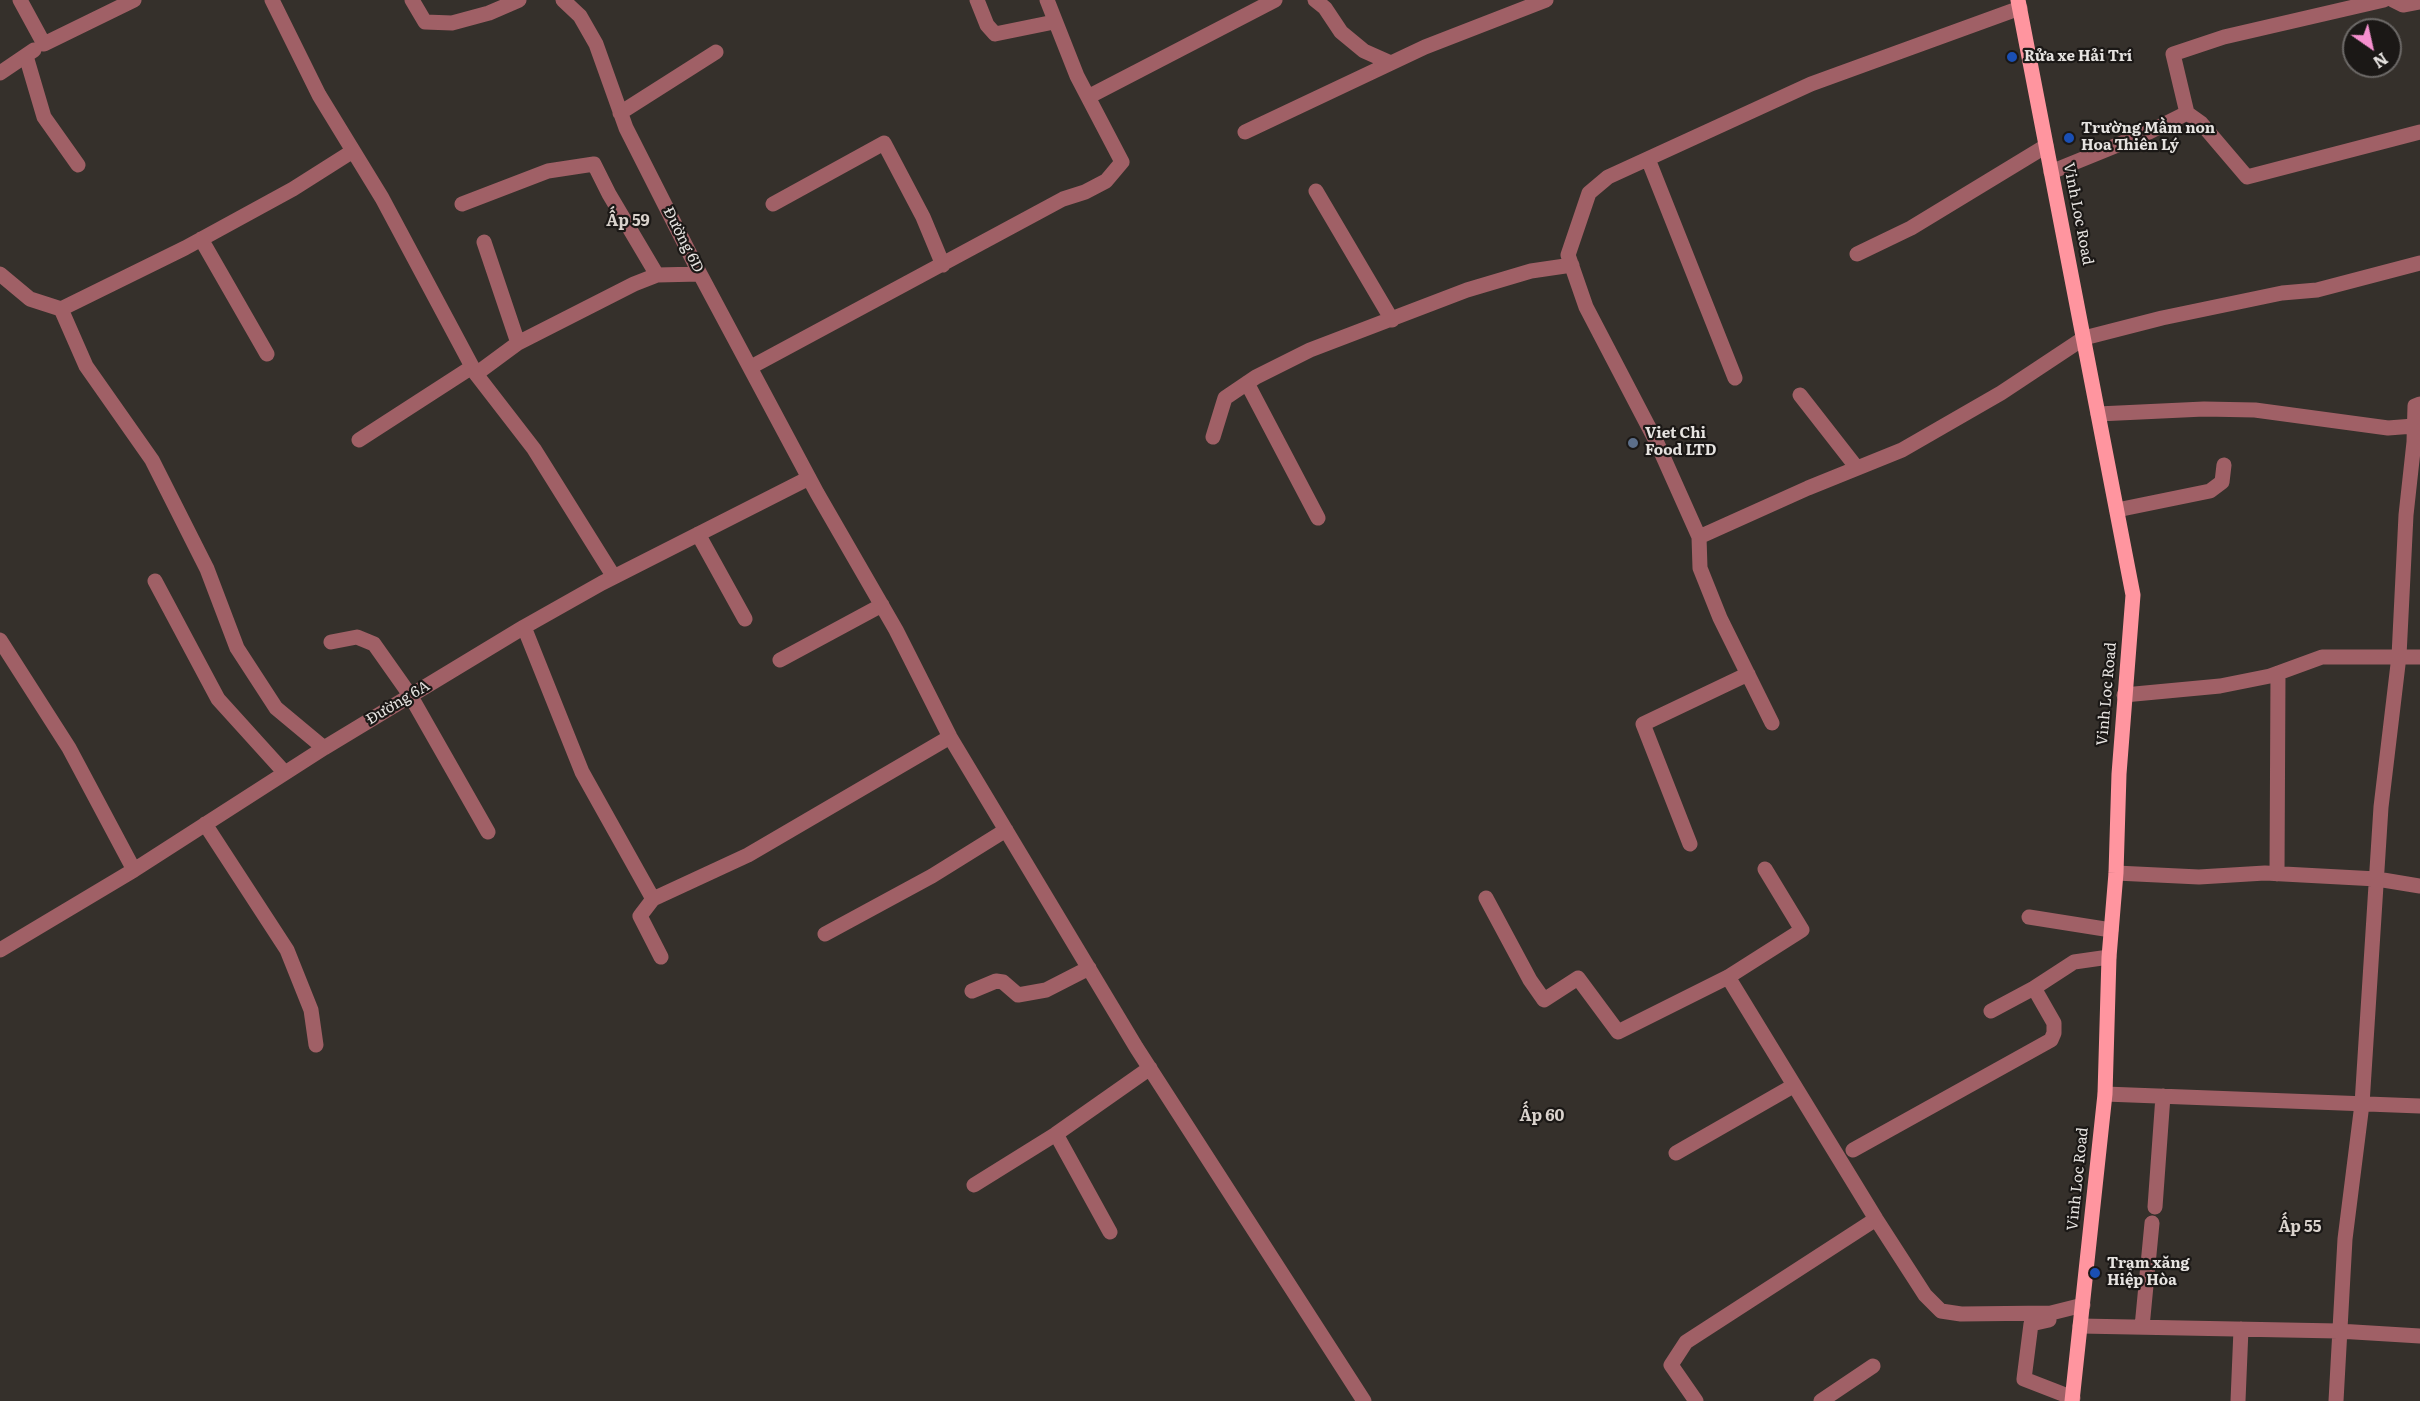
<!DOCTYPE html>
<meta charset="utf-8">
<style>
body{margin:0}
#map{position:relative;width:2420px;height:1401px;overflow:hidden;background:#35302b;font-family:Literata,serif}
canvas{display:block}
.north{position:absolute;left:2342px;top:18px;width:60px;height:60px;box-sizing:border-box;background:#1b1816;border:2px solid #6c6967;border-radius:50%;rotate:146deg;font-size:16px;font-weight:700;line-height:24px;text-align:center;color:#e6e3e0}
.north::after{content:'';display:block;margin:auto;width:21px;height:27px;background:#f690cf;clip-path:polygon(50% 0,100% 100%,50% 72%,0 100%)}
</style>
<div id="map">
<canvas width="2420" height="1401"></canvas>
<div class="north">N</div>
</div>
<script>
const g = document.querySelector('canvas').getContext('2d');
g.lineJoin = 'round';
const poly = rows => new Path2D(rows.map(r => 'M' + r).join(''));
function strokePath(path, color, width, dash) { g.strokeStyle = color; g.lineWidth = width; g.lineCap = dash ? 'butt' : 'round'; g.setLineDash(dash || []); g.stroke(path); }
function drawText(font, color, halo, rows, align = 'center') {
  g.font = font + ' Literata,serif'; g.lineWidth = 4.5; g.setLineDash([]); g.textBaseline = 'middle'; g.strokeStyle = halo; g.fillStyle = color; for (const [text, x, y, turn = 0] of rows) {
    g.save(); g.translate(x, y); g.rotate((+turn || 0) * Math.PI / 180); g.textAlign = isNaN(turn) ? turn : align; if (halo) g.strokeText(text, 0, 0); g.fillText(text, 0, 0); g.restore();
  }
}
const minor = poly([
 [20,0,44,44,134,0],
 [272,0,319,95,382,198,476,374,534,449,614,577],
 [412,0,425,22,452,23,489,13,519,0],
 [563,0,580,16,596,44,626,128,700,274,817,493,896,630,950,737,1136,1047,1364,1401],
 [977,0,987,25,995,34,1054,22],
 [1315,0,1325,8,1341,32,1364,51,1391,63],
 [2393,0,2403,5,2420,2],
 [2020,8,1811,84,1608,177,1589,193,1568,255,1586,307,1657,443,1699,537,1808,488,1902,450,2001,393,2084,338,2162,318,2282,293,2317,290,2420,263],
 [26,56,44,117,78,165],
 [0,73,34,50],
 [1088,97,1275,0],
 [620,113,716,52],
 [2187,113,2201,123,2247,177,2420,132],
 [1245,132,1425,47,1546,0],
 [1648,159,1735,378],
 [2051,172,2147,133,2187,113,2173,54,2224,37,2384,0],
 [1316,191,1392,320],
 [462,204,548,171,594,164,609,194,657,275],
 [773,204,884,143,923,217,943,265],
 [201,239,267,354],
 [484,242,518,343],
 [1857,254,1911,228,2046,146],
 [0,274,30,299,61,309,185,248,293,189,353,151],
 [61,309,86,366,152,460,207,569,237,648,276,708,324,748],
 [751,367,1063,199,1085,192,1106,181,1122,162,1077,76,1047,0],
 [476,374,518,343,634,284,657,275,700,274],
 [1247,383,1318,518],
 [1800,395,1857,468],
 [2098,414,2204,409,2255,410,2388,428,2414,426],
 [1213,437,1225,398,1256,377,1310,350,1467,290,1531,271,1572,265],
 [359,440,472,367],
 [2117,510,2210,491,2222,482,2224,465],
 [698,534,745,619],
 [1699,537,1700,568,1720,618,1772,723],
 [155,581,218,699,285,773],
 [524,627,582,772,653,899,748,855,950,737],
 [0,640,69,748,134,870],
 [331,642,357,637,374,644,410,695,488,832],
 [780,660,882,605],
 [2124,695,2220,686,2270,676,2322,657,2420,657],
 [205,824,287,950,311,1010,316,1045],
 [1690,844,1643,724,1748,674],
 [2116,873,2199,877,2265,873,2377,879,2420,886],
 [2277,874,2278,673],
 [1486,898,1530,980,1544,1000,1578,978,1618,1032,1728,977,1802,930,1765,869],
 [653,899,640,916,661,957],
 [2029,917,2111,930],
 [825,934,932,876,1006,830],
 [0,950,134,870,324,748,524,627,602,583,809,478],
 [1728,977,1876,1219,1925,1295,1941,1311,1961,1314,2051,1313,2083,1305],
 [972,991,996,981,1003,982,1018,995,1046,990,1089,968],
 [1991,1011,2034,988,2074,962,2109,957],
 [2105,1094,2420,1106],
 [1853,1150,2051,1040,2054,1033,2054,1023,2034,988],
 [1676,1153,1793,1086],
 [974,1185,1056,1134],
 [2155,1207,2163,1096],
 [1110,1232,1056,1134,1150,1068],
 [2049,1320,2031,1324,2024,1379,2073,1398],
 [2080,1326,2338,1331,2420,1336],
 [2142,1327,2152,1223],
 [1696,1401,1671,1365,1686,1342,1876,1219],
 [1821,1401,1873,1366],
 [2238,1401,2241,1329],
 [2336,1401,2345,1239,2362,1104,2381,807,2399,656,2406,515,2414,442,2415,406,2420,404]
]);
const major = poly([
 [2018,0,2133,595,2119,774,2116,873,2109,957,2105,1094,2072,1401]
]);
const markers = [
 [2012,57,6,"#1a4fb4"],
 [2069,138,6,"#1a4fb4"],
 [1633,443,6,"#5c6f8a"],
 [2095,1273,6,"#1a4fb4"]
];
const poiNames = [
 ["Rửa xe Hải Trí",2024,57],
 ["Trường Mầm non",2081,129],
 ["Hoa Thiên Lý",2081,146],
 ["Viet Chi",1645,434],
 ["Food LTD",1645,451],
 ["Trạm xăng",2107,1264],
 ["Hiệp Hòa",2107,1281]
];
const streetNames = [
 ["Vinh Loc Road",2078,214,79],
 ["Đường 6D",683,240,63],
 ["Vinh Loc Road",2107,694,-85],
 ["Đường 6A",398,703,-31],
 ["Vinh Loc Road",2078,1179,-84]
];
const neighbourhoodNames = [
 ["Ấp 59",628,221],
 ["Ấp 60",1542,1116],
 ["Ấp 55",2300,1227]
];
strokePath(minor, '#a06066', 15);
strokePath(major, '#ff959f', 15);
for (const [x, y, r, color] of markers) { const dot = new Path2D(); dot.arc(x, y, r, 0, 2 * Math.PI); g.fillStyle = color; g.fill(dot); strokePath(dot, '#1b1816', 2); }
drawText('bold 15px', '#e6e3e0', '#1b1816', poiNames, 'left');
drawText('15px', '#e6e3e0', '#1b1816', streetNames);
drawText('bold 16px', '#dad3cd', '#1b1816', neighbourhoodNames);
</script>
